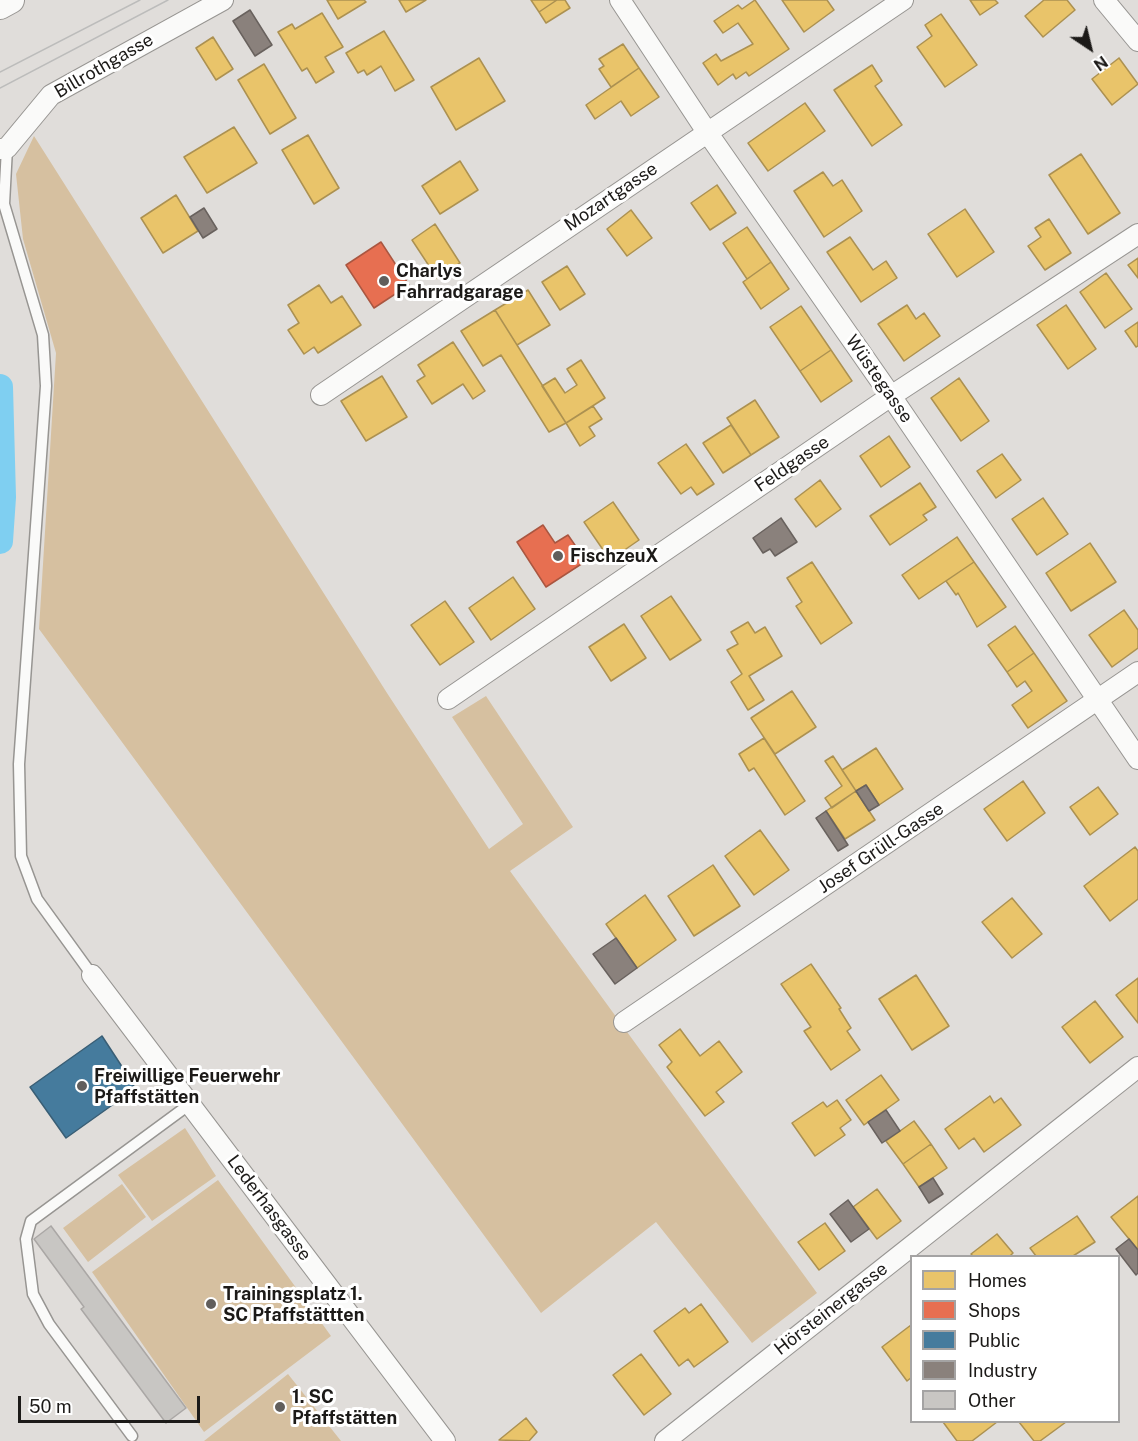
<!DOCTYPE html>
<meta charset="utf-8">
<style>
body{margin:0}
#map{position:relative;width:1138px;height:1441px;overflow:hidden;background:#e0ddda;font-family:"Public Sans",sans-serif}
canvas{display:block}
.legend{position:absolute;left:910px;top:1255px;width:210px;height:168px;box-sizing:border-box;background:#fff;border:2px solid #a4a3a3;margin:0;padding:8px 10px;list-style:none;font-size:18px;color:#1c1a18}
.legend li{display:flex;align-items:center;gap:12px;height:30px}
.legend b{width:30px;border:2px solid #a4a3a3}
.north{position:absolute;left:1060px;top:18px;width:60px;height:60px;-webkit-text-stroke:4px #fff;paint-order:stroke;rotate:145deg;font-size:16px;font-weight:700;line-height:24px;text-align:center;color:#1c1a18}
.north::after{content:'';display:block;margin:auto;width:21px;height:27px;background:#1c1a18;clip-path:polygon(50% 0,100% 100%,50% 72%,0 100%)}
.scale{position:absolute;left:18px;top:1396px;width:182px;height:27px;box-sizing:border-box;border:3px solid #1c1a18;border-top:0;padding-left:8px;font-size:18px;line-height:21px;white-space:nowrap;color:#1c1a18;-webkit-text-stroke:4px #fff;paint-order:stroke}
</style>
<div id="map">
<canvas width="1138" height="1441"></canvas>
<ul class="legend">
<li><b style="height:16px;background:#e9c46a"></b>Homes</li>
<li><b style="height:16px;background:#e76f51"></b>Shops</li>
<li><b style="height:16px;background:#457b9d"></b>Public</li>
<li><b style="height:16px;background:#8a817c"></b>Industry</li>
<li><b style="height:16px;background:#c8c6c3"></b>Other</li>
</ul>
<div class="north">N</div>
<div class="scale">50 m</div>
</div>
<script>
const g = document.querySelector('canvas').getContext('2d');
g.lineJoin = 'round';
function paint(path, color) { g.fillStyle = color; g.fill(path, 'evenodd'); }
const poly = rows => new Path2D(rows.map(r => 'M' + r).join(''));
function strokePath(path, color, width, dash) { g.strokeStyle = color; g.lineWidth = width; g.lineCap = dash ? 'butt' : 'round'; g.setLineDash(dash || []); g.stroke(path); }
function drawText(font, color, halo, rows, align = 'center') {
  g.font = font + ' "Public Sans",sans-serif'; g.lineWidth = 6; g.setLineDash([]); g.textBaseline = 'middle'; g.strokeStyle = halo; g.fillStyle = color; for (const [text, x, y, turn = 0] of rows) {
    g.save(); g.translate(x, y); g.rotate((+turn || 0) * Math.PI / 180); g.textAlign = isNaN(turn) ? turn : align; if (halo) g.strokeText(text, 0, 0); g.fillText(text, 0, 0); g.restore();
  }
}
const green = poly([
 [34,136,387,693,489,849,523,824,452,717,486,696,573,827,510,871,817,1293,752,1343,656,1222,541,1313,39,629,56,353,23,239,16,174],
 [185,1128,216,1176,152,1221,118,1175],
 [218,1180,331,1336,204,1432,92,1272],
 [122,1184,146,1217,88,1262,63,1228],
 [288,1374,341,1441,204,1441]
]);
const homes = poly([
 [327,0,364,0,366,2,338,19,327,0],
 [399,0,426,0,406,12,399,0],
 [531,0,557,0,539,12,531,0],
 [557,0,565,0,570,8,546,23,539,12,557,0],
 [755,0,789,49,749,76,746,72,736,79,733,74,718,85,703,63,716,54,721,61,753,44,738,23,723,33,714,21,738,5,742,9,755,0],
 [782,0,827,0,834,10,804,32,782,0],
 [970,0,995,0,998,3,980,15,970,0],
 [1044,0,1067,0,1075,10,1043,37,1025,16,1044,0],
 [322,13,343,47,325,57,334,72,316,83,307,68,302,71,278,32,292,24,295,29,322,13],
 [941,14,977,65,945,87,917,47,932,36,925,25,941,14],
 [384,31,414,80,395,91,381,66,367,75,364,70,358,73,346,53,384,31],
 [213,37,233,69,216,80,196,48,213,37],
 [623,44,639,68,611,87,599,69,604,66,599,59,623,44],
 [479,58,505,101,456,130,431,87,479,58],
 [1119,58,1138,84,1112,105,1092,79,1119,58],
 [264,64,296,118,270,134,238,80,264,64],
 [872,65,882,81,875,86,902,125,872,146,834,90,872,65],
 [639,68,659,97,631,116,621,101,595,119,586,105,639,68],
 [805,103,825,131,768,171,748,143,805,103],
 [234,127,257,163,207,193,184,157,234,127],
 [308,135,339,188,314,204,282,150,308,135],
 [1081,154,1120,213,1088,234,1049,175,1081,154],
 [460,161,478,190,440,214,422,186,460,161],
 [823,172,833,186,842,180,862,211,824,237,794,191,823,172],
 [717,185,736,213,710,230,691,203,717,185],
 [176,195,198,231,163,253,141,218,176,195],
 [965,209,994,252,957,277,928,234,965,209],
 [631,210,652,238,627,256,607,229,631,210],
 [1049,219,1071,253,1045,270,1028,246,1041,237,1035,228,1049,219],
 [435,224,460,263,437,278,412,240,435,224],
 [747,227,771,262,747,279,723,243,747,227],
 [850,237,873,270,886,261,897,278,861,302,827,252,850,237],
 [1138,258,1138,278,1128,265,1138,258],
 [771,262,789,289,761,309,743,282,771,262],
 [567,266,585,294,560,310,542,282,567,266],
 [1106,273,1132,309,1105,328,1080,292,1106,273],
 [319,285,331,303,342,296,361,325,318,353,314,347,304,354,288,330,299,323,288,305,319,285],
 [528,290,550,325,517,345,495,310,528,290],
 [907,305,916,319,924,313,940,336,904,361,878,324,907,305],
 [1066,305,1096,349,1068,369,1037,325,1066,305],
 [801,306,831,350,800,371,770,327,801,306],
 [495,310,566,423,549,432,501,355,483,366,461,331,495,310],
 [1138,322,1138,346,1136,347,1125,331,1138,322],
 [453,342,485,391,473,399,463,384,432,404,417,381,425,376,418,365,453,342],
 [831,350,852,381,821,402,800,371,831,350],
 [581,360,605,398,566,423,542,386,555,378,565,393,577,385,567,369,581,360],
 [382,376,407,417,366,441,341,401,382,376],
 [959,378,989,421,961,441,931,398,959,378],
 [755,400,779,437,751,455,727,418,755,400],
 [593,406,602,419,589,427,595,436,580,446,566,423,593,406],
 [731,425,751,455,723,473,703,443,731,425],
 [889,436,910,467,881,487,860,456,889,436],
 [686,444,714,484,697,495,691,487,681,494,658,463,686,444],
 [1002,454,1021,480,996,498,977,471,1002,454],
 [820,480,841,509,816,527,795,499,820,480],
 [920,483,936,507,923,515,927,520,890,545,870,516,920,483],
 [1043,498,1068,534,1037,555,1012,519,1043,498],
 [613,502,639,540,610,560,584,522,613,502],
 [957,537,974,562,919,599,902,575,957,537],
 [1090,543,1116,582,1071,611,1046,573,1090,543],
 [812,562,852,623,821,644,796,606,802,602,787,578,812,562],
 [974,562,1006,607,977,627,958,593,956,595,946,581,974,562],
 [513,577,535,609,491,640,469,608,513,577],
 [671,596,701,640,670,660,641,616,671,596],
 [445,601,474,642,440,665,411,625,445,601],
 [1124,610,1138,630,1138,648,1112,667,1089,635,1124,610],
 [748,622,755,633,765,627,782,656,749,676,764,700,748,710,731,682,742,674,727,650,738,644,731,632,748,622],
 [624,624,646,658,611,681,589,647,624,624],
 [1015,626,1034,653,1007,672,988,645,1015,626],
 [1034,653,1067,701,1028,728,1012,705,1032,691,1025,681,1017,687,1007,672,1034,653],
 [792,691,816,727,775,754,751,718,792,691],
 [764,738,805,801,785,815,754,768,749,771,739,754,764,738],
 [876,748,903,789,879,805,866,785,856,791,842,770,876,748],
 [833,756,856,791,832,808,825,798,842,786,825,761,833,756],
 [1023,781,1045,813,1007,841,984,809,1023,781],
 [1098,787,1118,814,1090,835,1070,807,1098,787],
 [856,791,875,820,845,839,826,811,856,791],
 [760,830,789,870,754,895,725,856,760,830],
 [1135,847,1138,851,1138,899,1110,921,1084,886,1135,847],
 [713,865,740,906,694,936,668,896,713,865],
 [645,895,676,940,637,968,606,924,645,895],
 [1012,898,1042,934,1012,958,982,922,1012,898],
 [811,964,841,1008,839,1009,851,1028,847,1031,860,1050,831,1070,804,1031,811,1027,781,984,811,964],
 [916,975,949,1026,912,1050,879,999,916,975],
 [1138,978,1138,1023,1116,995,1138,978],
 [1095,1001,1123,1037,1090,1063,1062,1027,1095,1001],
 [680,1029,700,1056,719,1041,742,1072,716,1092,724,1102,705,1116,667,1067,672,1062,659,1045,680,1029],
 [881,1075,899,1100,864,1125,846,1100,881,1075],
 [990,1096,994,1103,1001,1098,1021,1125,984,1152,974,1138,959,1149,945,1129,990,1096],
 [837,1100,851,1120,840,1128,845,1135,815,1156,792,1123,823,1102,827,1107,837,1100],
 [914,1121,931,1144,903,1164,886,1141,914,1121],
 [931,1144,947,1168,919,1187,903,1164,931,1144],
 [877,1189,901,1221,877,1239,853,1207,877,1189],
 [1138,1196,1138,1250,1111,1217,1138,1196],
 [1077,1216,1095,1242,1073,1256,1036,1256,1030,1248,1077,1216],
 [825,1223,845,1251,819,1270,798,1242,825,1223],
 [997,1234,1013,1253,1010,1256,973,1256,971,1254,997,1234],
 [701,1304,728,1342,694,1367,688,1359,679,1366,654,1331,685,1308,689,1313,701,1304],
 [911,1325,912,1377,907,1381,882,1347,911,1325],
 [641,1354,671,1394,644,1415,613,1375,641,1354],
 [526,1418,537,1432,529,1441,499,1440,526,1418],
 [943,1422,997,1422,972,1441,957,1441,943,1422],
 [1019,1422,1066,1422,1040,1441,1034,1441,1019,1422]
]);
const shops = poly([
 [381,242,409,285,374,308,346,265,381,242],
 [543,525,555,543,568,535,586,561,546,587,517,542,543,525]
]);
const public = poly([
 [102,1036,134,1085,123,1093,125,1096,66,1138,30,1087,102,1036]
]);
const industry = poly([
 [250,10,272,45,255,56,233,21,250,10],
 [204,208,217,229,203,238,190,217,204,208],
 [781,518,797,542,775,556,770,549,763,553,753,538,781,518],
 [866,785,879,805,869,811,856,791,866,785],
 [826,811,848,845,838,851,816,818,826,811],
 [616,938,637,968,615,984,593,954,616,938],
 [886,1110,900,1131,882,1143,868,1122,886,1110],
 [933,1178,943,1194,929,1203,919,1187,933,1178],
 [848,1200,869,1229,851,1242,830,1214,848,1200],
 [1129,1239,1138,1250,1138,1273,1136,1275,1116,1249,1129,1239]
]);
const canal = poly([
 [0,387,3,497,0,541]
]);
const building = poly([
 [51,1226,186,1408,166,1423,81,1309,84,1307,34,1239,51,1226]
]);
const service = poly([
 [7,148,4,204,43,335,46,386,19,764,21,856,37,899,92,975],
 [132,1436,49,1324,33,1294,26,1239,31,1221,190,1104]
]);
const minor = poly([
 [620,0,707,132,891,396,1138,759],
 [1104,0,1138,41],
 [0,149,7,148,51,95,223,0],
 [321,395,903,0],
 [448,699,891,396,1138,234],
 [92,975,445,1441],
 [624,1022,1138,672],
 [665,1441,1138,1067]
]);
const tertiary = poly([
 [0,6,11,0]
]);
const tram = poly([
 [0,72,140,0],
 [0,88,168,0]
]);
const markers = [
 [384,281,6,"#615e5c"],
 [558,556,6,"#615e5c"],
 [82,1086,6,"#615e5c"],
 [211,1304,6,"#615e5c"],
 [280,1407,6,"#615e5c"]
];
const streetNames = [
 ["Billrothgasse",104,66,-30],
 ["Mozartgasse",611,197,-34],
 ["Wüstegasse",879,379,55],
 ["Feldgasse",792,464,-34],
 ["Josef Grüll-Gasse",881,848,-34],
 ["Lederhasgasse",269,1208,53],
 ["Hörsteinergasse",831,1309,-38]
];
const poiNames = [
 ["Charlys",396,271],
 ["Fahrradgarage",396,292],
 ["FischzeuX",570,556],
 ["Freiwillige Feuerwehr",94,1076],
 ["Pfaffstätten",94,1097],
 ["Trainingsplatz 1.",223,1294],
 ["SC Pfaffstättten",223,1315],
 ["1. SC",292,1397],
 ["Pfaffstätten",292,1418]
];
paint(green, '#d6c0a0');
paint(homes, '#e9c46a');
strokePath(homes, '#ac9151', 1.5);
paint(shops, '#e76f51');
strokePath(shops, '#aa5640', 1.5);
paint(public, '#457b9d');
strokePath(public, '#395e75', 1.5);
paint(industry, '#8a817c');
strokePath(industry, '#69625e', 1.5);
strokePath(canal, '#7fcff1', 26);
paint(building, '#c8c6c3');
strokePath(building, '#aaa7a5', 1.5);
strokePath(service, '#979592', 13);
strokePath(minor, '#979592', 22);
strokePath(tertiary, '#979592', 28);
strokePath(service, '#fafaf9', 10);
strokePath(minor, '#fafaf9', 20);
strokePath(tertiary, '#fafaf9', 26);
strokePath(tram, '#bcbcbb', 1.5);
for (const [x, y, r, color] of markers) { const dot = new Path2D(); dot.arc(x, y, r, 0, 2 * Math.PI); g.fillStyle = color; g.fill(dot); strokePath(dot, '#fff', 2); }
drawText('18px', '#1c1a18', '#fff', streetNames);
drawText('bold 18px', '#1c1a18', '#fff', poiNames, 'left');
</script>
